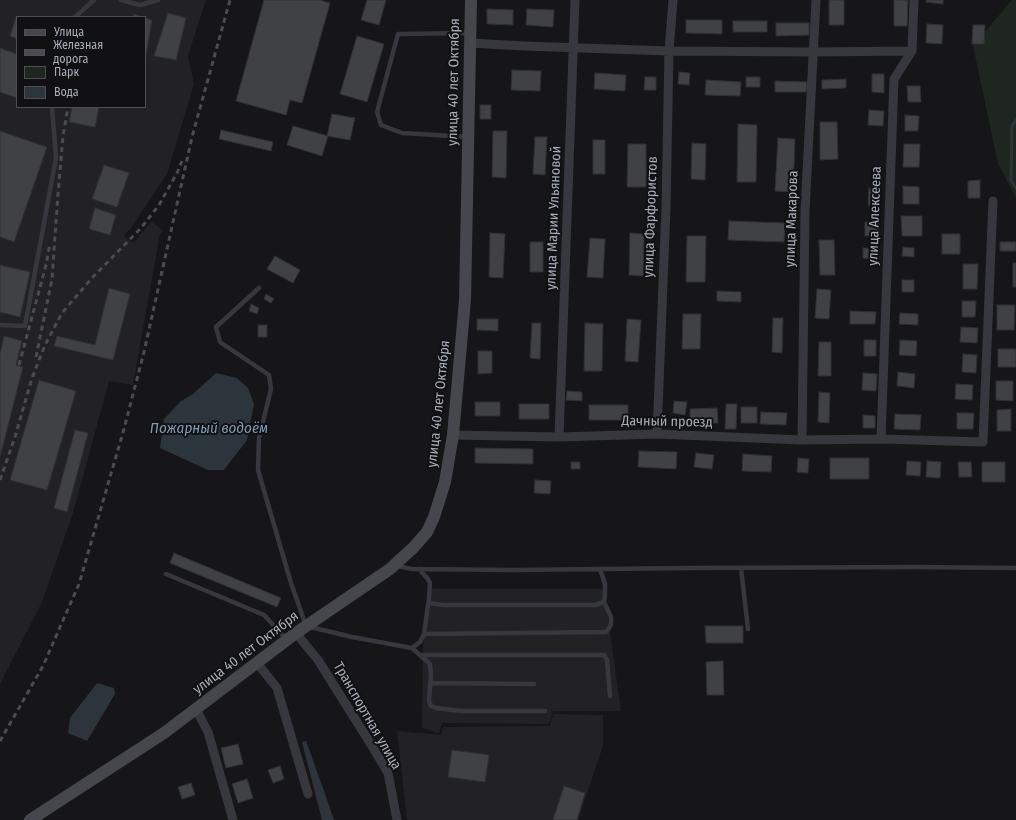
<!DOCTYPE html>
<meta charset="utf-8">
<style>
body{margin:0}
#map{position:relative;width:1016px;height:820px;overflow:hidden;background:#161618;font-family:"Fira Sans Condensed",sans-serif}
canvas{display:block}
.legend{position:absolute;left:16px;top:16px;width:130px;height:92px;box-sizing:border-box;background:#111113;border:1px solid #4d4f55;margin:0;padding:5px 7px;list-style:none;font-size:12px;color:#a8adb8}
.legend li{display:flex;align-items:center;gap:8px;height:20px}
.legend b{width:20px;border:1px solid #4d4f55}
</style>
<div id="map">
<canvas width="1016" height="820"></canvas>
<ul class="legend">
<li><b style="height:5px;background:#45474d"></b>Улица</li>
<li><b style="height:5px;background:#4a4c52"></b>Железная дорога</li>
<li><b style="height:11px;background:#1e261f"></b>Парк</li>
<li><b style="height:11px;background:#2c353c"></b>Вода</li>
</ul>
</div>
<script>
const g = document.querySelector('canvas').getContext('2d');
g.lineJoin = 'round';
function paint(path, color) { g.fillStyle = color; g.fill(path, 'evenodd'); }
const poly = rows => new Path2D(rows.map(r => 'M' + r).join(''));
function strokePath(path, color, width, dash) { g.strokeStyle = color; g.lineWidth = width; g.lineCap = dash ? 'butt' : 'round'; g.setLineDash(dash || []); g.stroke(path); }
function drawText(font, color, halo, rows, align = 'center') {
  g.font = font + ' "Fira Sans Condensed",sans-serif'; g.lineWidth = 4; g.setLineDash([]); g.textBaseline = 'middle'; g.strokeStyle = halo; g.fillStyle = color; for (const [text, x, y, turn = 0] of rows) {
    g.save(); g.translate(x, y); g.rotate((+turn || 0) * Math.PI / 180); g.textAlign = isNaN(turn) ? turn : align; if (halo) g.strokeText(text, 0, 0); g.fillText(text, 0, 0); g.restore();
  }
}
const built = poly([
 [0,0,206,0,188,56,194,84,167,174,131,228,124,236,133,243,152,221,163,231,160,234,133,385,109,381,73,513,42,602,0,684],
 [17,17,145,17,145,107,17,107],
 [431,589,604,589,621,711,553,711,549,724,442,723,439,733,422,728,423,645],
 [553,714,603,715,603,746,578,820,407,820,397,731,441,735,443,727,550,726]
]);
const green = poly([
 [1012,0,1016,0,1016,198,998,164,973,46]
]);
const water = poly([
 [216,373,237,378,248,388,254,404,247,440,224,470,208,470,160,448,164,419,181,401,193,394],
 [97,683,114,688,115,694,87,741,68,733,70,718],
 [306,741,324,791,334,820,322,820,302,742]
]);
const stream = poly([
 [1016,120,1012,126,1011,180,1016,188]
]);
const building = poly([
 [264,0,320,0,330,3,302,103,290,100,286,115,236,101,264,0],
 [367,0,386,0,379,25,361,20,367,0],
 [829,0,844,0,844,25,829,25,829,0],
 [894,0,908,0,907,26,894,26,894,0],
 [926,0,943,0,943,4,926,2,926,0],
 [487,9,513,10,513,25,487,24,487,9],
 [527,9,554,10,553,27,526,25,527,9],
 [168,13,186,18,176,60,154,56,168,13],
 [134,14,143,17,133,17,134,14],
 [16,17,18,17,17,17,17,39,10,36,16,17],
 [145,18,152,20,145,61,145,18],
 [686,20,722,20,722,34,686,33,686,20],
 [733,21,767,21,767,32,733,32,733,21],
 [776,23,809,23,809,35,776,36,776,23],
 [927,24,943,25,942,44,926,43,927,24],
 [973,25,985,25,984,44,972,44,973,25],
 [357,36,384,44,367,102,340,94,357,36],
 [0,48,17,54,17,98,0,92,0,48],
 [512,70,541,71,540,91,511,90,512,70],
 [679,72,690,73,689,85,678,84,679,72],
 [595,73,626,75,625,91,594,89,595,73],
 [872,74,884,74,884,93,872,92,872,74],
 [645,77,656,77,656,90,644,90,645,77],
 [746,77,760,77,760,87,746,87,746,77],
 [846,79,846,88,822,89,822,80,846,79],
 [706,80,741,82,740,96,705,95,706,80],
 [775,81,807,82,806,92,775,92,775,81],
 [907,86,920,86,921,102,908,102,907,86],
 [480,105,491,105,491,119,480,119,480,105],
 [72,107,99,107,95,127,69,122,72,107],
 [869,110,884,111,883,126,868,125,869,110],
 [332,114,355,118,350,140,327,136,332,114],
 [905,115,919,116,918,131,905,131,905,115],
 [820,122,837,122,838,159,820,160,820,122],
 [738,124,757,125,756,182,737,182,738,124],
 [293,126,328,136,322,156,287,145,293,126],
 [221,130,273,142,271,151,219,139,221,130],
 [0,131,47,147,14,242,0,237,0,131],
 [493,131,507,131,506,178,492,177,493,131],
 [535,137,547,137,545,175,533,174,535,137],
 [778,138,795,139,793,192,775,191,778,138],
 [593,140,605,140,605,174,593,174,593,140],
 [692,143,706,144,705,180,691,179,692,143],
 [628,144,646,144,646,187,627,187,628,144],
 [904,144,920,144,919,167,903,167,904,144],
 [104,165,129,173,117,207,92,199,104,165],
 [980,180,980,198,968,198,968,181,980,180],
 [903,186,919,187,919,204,903,204,903,186],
 [869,188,878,189,877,206,868,205,869,188],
 [95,208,116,215,110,235,89,229,95,208],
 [901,216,922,216,922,236,902,236,901,216],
 [729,221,785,223,784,242,728,240,729,221],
 [879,221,880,235,865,236,865,222,879,221],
 [490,233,505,234,503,278,489,277,490,233],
 [630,233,644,234,643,276,629,275,630,233],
 [942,234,960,234,960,254,942,254,942,234],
 [687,236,706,236,705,282,686,282,687,236],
 [590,238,605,239,603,278,587,277,590,238],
 [819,240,834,240,835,275,820,275,819,240],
 [530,242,543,242,543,272,530,272,530,242],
 [1000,242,1016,242,1016,251,1000,251,1000,242],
 [903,247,914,248,914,257,902,256,903,247],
 [863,248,879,249,879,259,863,258,863,248],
 [275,256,300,270,293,283,267,269,275,256],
 [1013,263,1016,263,1016,287,1013,287,1013,263],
 [963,264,978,264,977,289,963,289,963,264],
 [0,265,30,272,20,317,0,312,0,265],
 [902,280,914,280,914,292,902,292,902,280],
 [109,288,130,294,113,360,54,346,57,336,95,345,109,288],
 [817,289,831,290,829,319,815,318,817,289],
 [717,291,741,292,741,302,717,301,717,291],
 [266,294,274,299,271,303,264,299,266,294],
 [962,301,976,301,975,317,962,317,962,301],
 [251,304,259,308,257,314,249,311,251,304],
 [997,305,1015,305,1014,330,997,330,997,305],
 [850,311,876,312,875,324,850,324,850,311],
 [900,313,918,314,918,325,899,324,900,313],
 [683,314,701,314,700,349,682,349,683,314],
 [773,318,783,318,782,353,772,352,773,318],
 [477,319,498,319,498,331,477,330,477,319],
 [627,319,641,320,638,362,625,361,627,319],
 [532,323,541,323,540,359,530,358,532,323],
 [585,323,603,324,602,371,584,371,585,323],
 [258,325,267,325,267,337,258,337,258,325],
 [961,327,978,328,977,343,960,342,961,327],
 [4,336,22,341,16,365,23,367,0,457,0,354,4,336],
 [864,340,876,340,876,356,864,356,864,340],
 [900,340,917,341,916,356,899,355,900,340],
 [819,342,831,342,831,376,818,376,819,342],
 [998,349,1016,349,1016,367,998,367,998,349],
 [478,351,492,351,492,373,478,374,478,351],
 [963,354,977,355,976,373,962,372,963,354],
 [898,372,915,374,914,388,897,386,898,372],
 [863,373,877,374,876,391,862,390,863,373],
 [39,380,76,391,47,490,10,480,39,380],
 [996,381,1013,381,1013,401,996,400,996,381],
 [956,384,973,385,972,400,955,399,956,384],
 [567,391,582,392,582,401,566,400,567,391],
 [819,392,830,393,829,423,818,422,819,392],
 [674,401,687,402,685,415,673,413,674,401],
 [475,402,500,402,500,416,475,416,475,402],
 [519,404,549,404,549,419,519,419,519,404],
 [726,404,737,404,736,429,725,429,726,404],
 [589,405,628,405,628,420,589,420,589,405],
 [741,407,757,407,757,423,741,423,741,407],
 [717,408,718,423,690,424,690,409,717,408],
 [1011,409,1011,431,997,431,997,410,1011,409],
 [761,412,787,413,786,425,760,424,761,412],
 [957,413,974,413,973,429,957,429,957,413],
 [895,414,921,415,920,430,894,429,895,414],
 [863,415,875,416,875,428,863,428,863,415],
 [75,430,88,433,67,512,54,508,75,430],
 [475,448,533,449,533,464,475,463,475,448],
 [639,451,677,452,676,469,638,467,639,451],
 [696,453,714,455,712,469,694,467,696,453],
 [743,454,772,456,771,472,742,471,743,454],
 [798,458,809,459,808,473,797,472,798,458],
 [830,458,869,458,869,479,830,479,830,458],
 [907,461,921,462,920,476,906,475,907,461],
 [927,461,941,462,940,478,926,477,927,461],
 [571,462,580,462,580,469,571,469,571,462],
 [958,462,971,462,972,477,959,477,958,462],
 [982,462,1005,462,1005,482,982,482,982,462],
 [535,480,551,481,550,494,534,493,535,480],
 [174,553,281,598,277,607,170,563,174,553],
 [705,626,743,626,743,643,706,643,705,626],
 [723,661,724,695,707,695,706,662,723,661],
 [238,744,243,764,226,768,221,748,238,744],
 [452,750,489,755,485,782,448,777,452,750],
 [280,766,284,779,273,783,268,770,280,766],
 [247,779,253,798,238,803,232,784,247,779],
 [191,783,195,795,182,799,178,787,191,783],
 [564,786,585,793,577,820,553,820,564,786]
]);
const lane = poly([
 [121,0,140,5,158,0],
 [75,17,94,0],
 [468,137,402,133,381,125,377,112,398,34,470,33],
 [259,288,216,327,220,342,269,375,271,389,259,438,258,470,291,583,306,626,352,637,412,648,430,664,431,676,429,700,431,706,436,708,461,711,545,711],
 [0,325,25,326,56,158,52,107],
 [397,566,412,569,515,570,691,568,917,567,1016,568],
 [741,568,748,629],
 [166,574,264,615,287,640],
 [429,603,443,605,595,605,604,602,605,595,605,584,600,569],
 [424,634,606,632,611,625,611,617,604,602],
 [412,648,420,642,424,634,429,598,430,583,427,578,419,569],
 [421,655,604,655,607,660,610,696],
 [430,683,534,684]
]);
const street = poly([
 [470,43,524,46,669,51,813,52,912,51],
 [657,434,666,208,669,51,673,0],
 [453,435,559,437,657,434,802,440,881,439,983,442,993,201],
 [559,437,575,0],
 [881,439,894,79,912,51,914,0],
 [802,440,805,211,816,0],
 [296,633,318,660,372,746,388,773,397,820],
 [257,663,277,688,308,794],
 [196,709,208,732,233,820]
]);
const secondary = poly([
 [30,820,164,733,296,633,390,569,414,547,427,532,434,517,445,482,453,435,465,300,471,0]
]);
const rail = poly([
 [36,357,52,279,58,194,63,136,68,107],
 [19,365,46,265,50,243],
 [0,480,15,437,32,378,45,345,62,313,92,278,141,228,159,205,177,173,182,161],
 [0,741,43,666,79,584,124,429,144,352,192,137,230,0]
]);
const streetNames = [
 ["улица 40 лет Октября",454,82,-89],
 ["улица Алексеева",875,216,-88],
 ["улица Фарфористов",651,217,-88],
 ["улица Марии Ульяновой",554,218,-88],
 ["улица Макарова",792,219,-88],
 ["улица 40 лет Октября",439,404,-84],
 ["Дачный проезд",667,422,1],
 ["улица 40 лет Октября",246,653,-37],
 ["Транспортная улица",367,716,60]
];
const waterNames = [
 ["Пожарный водоём",209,429]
];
paint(built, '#222225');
paint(green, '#1e261f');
paint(water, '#2c353c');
strokePath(stream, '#2c353c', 3);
paint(building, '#404145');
strokePath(building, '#303034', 1);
strokePath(lane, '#37383d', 4.5);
strokePath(street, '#37383d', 9);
strokePath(secondary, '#45474d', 12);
strokePath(rail, '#4a4c52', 3, [5, 4]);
drawText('14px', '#a8adb8', '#111113', streetNames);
drawText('italic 15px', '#7f9bb3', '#111113', waterNames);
</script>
